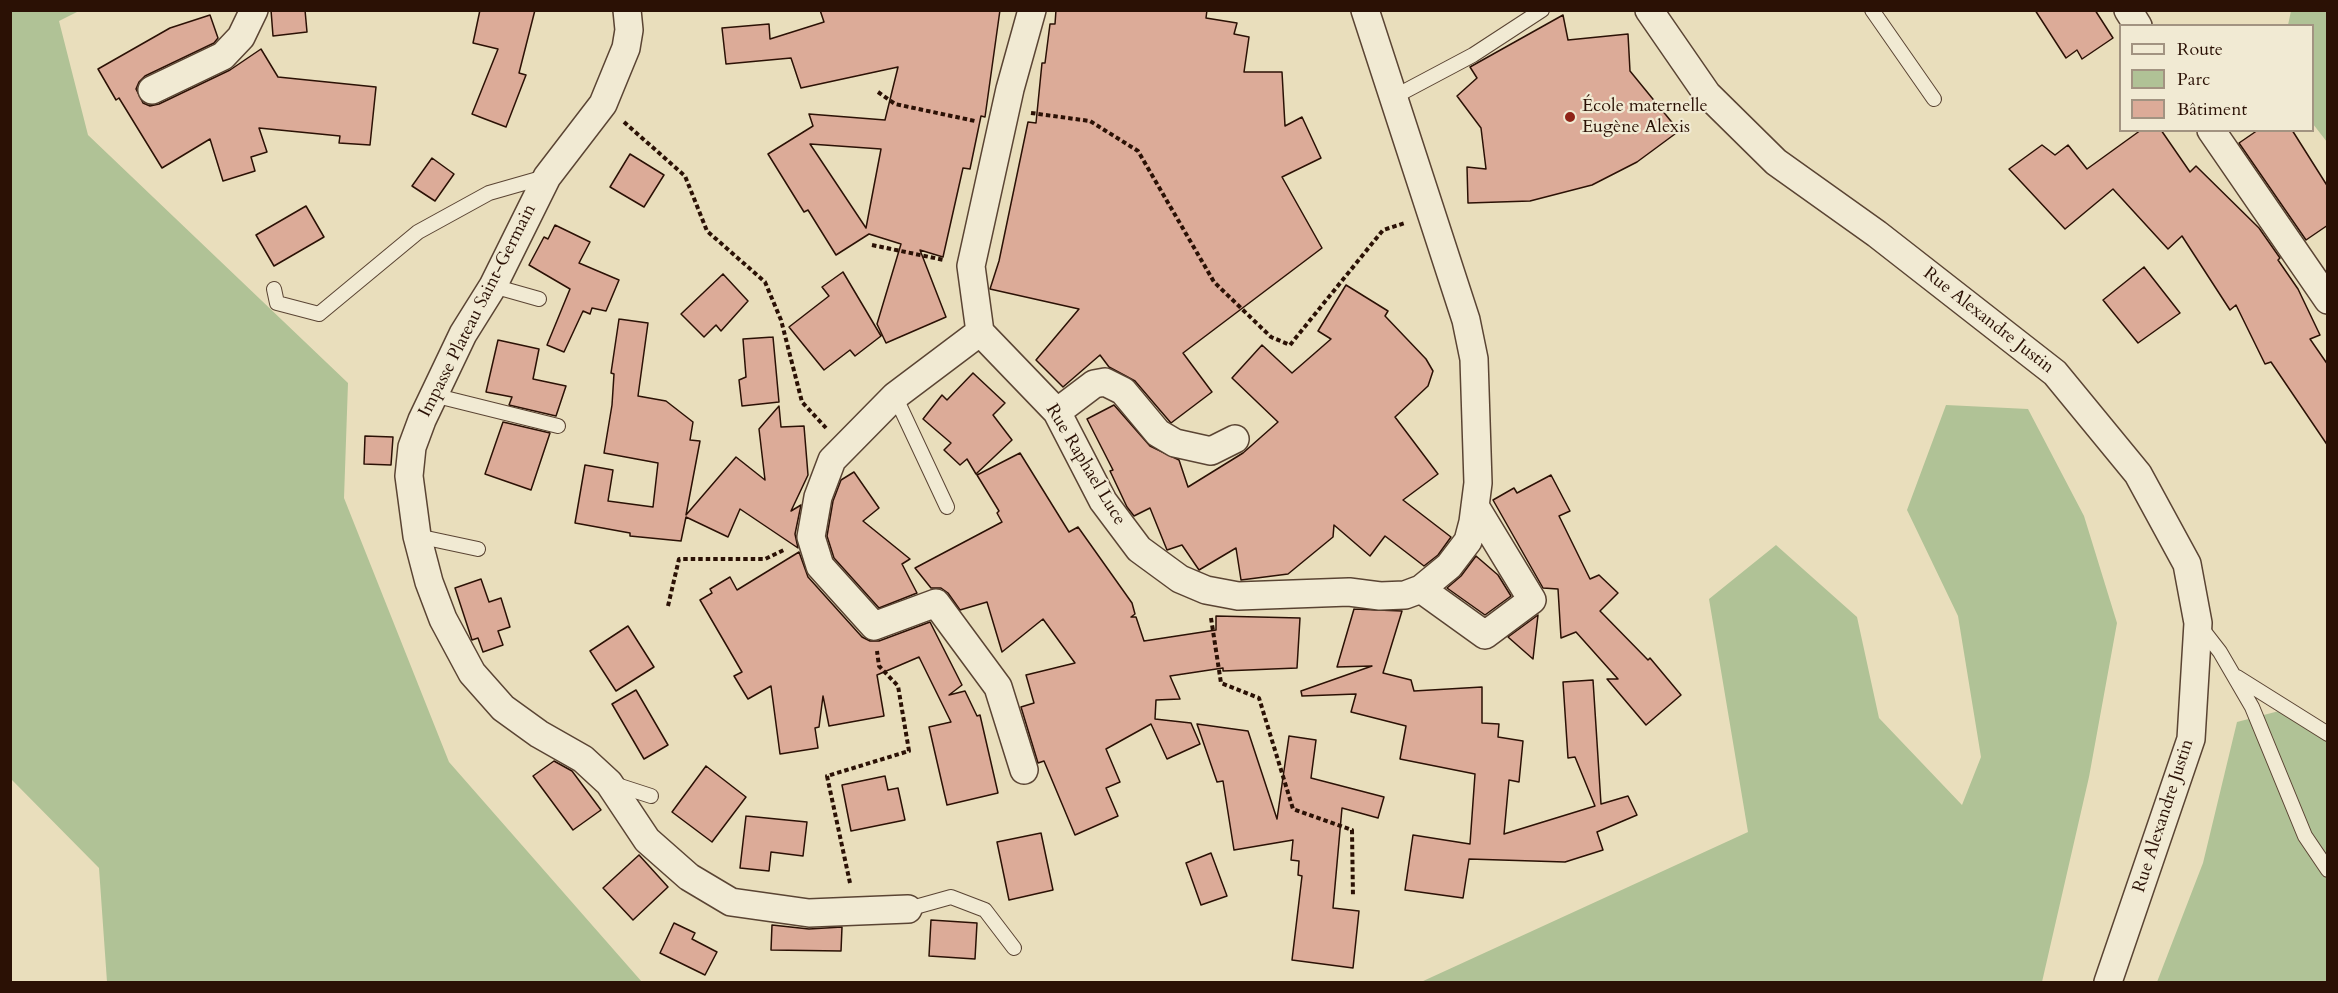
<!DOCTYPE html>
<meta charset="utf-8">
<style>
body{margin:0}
#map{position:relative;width:2338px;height:993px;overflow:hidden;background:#e9debc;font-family:Cardo,serif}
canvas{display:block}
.frame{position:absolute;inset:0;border:12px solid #2b1105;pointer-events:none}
.legend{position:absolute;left:2119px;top:24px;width:195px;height:108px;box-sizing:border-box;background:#f1ead3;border:2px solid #a29381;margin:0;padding:8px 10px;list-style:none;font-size:18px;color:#2b1105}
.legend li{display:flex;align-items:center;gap:12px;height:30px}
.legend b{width:30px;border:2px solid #a29381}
</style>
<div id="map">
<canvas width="2338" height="993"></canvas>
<div class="frame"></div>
<ul class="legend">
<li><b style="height:8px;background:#f1ead3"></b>Route</li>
<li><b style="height:16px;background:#b0c296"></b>Parc</li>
<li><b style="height:16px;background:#dcab98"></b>Bâtiment</li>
</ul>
</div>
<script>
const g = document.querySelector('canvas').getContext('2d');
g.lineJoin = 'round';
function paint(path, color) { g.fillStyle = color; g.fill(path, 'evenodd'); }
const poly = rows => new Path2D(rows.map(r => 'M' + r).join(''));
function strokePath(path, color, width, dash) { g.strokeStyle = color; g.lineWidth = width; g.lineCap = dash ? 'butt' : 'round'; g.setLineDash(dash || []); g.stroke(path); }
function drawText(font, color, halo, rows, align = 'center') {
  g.font = font + ' Cardo,serif'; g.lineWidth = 4.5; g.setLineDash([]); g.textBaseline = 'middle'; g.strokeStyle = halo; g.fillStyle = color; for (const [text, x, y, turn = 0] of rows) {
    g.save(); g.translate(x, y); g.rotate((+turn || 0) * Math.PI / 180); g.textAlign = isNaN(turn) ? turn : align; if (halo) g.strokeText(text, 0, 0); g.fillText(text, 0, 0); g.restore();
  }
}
const green = poly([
 [10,11,79,11,59,21,88,135,348,383,344,498,449,762,642,982,107,982,99,868,11,779],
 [2291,11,2327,11,2327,142,2313,124,2312,26,2288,25],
 [1946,405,2028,409,2084,516,2117,623,2089,777,2042,982,1421,982,1748,832,1709,599,1776,545,1857,617,1879,718,1962,805,1981,757,1958,616,1907,510],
 [2279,711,2327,740,2327,982,2157,982,2203,863,2237,722]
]);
const building = poly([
 [271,10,305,10,307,32,273,36,271,10],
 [480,10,535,10,519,73,526,75,506,127,472,114,498,49,473,43,480,10],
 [820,10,1000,10,985,117,981,116,970,169,963,168,943,257,920,250,946,317,886,343,877,324,901,244,869,234,836,255,808,210,804,212,768,154,813,126,809,114,885,120,898,67,801,88,791,58,726,64,722,28,769,24,770,39,824,22,820,10],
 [810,144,881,149,866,228,810,144],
 [1056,10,1207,10,1206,18,1237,23,1234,34,1249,37,1244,72,1282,72,1285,126,1302,117,1321,158,1282,177,1322,248,1183,353,1212,392,1171,423,1135,381,1109,367,1100,355,1063,387,1036,360,1079,309,990,289,999,261,1028,122,1036,123,1042,63,1045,63,1050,24,1055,24,1056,10],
 [2035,10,2095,10,2113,38,2082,59,2077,50,2066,58,2035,10],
 [210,15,218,38,214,43,145,76,139,82,136,89,143,103,150,106,159,104,230,70,261,49,278,77,376,87,370,145,339,143,340,136,259,128,267,152,251,157,255,171,223,181,210,139,162,168,119,98,116,100,98,69,170,28,210,15],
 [1563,15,1568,40,1628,34,1630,71,1679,131,1637,162,1592,185,1530,201,1468,203,1467,167,1486,169,1481,128,1457,96,1477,78,1470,67,1563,15],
 [2141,130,2161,130,2190,172,2196,166,2259,228,2280,258,2278,260,2298,289,2320,335,2310,339,2328,365,2328,446,2271,362,2265,364,2236,305,2230,310,2182,236,2168,249,2113,189,2065,229,2009,169,2042,145,2055,155,2068,145,2087,169,2141,130],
 [2258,130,2292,130,2328,187,2328,225,2306,240,2239,143,2258,130],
 [630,154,664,175,644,207,610,187,630,154],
 [432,158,454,174,435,201,412,186,432,158],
 [306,206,324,237,274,266,256,235,306,206],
 [555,225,590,242,579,263,619,280,606,311,592,308,590,314,583,311,564,352,547,345,570,289,529,265,544,237,548,239,555,225],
 [2144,267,2180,313,2138,343,2103,300,2144,267],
 [843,272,881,336,855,356,850,350,824,370,789,327,829,296,822,287,843,272],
 [723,274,748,301,721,331,716,325,704,337,681,314,723,274],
 [1346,285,1388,311,1385,316,1426,359,1433,371,1428,386,1395,417,1438,474,1403,500,1451,537,1438,555,1424,566,1385,536,1370,556,1334,525,1333,537,1288,574,1241,580,1236,548,1199,570,1182,545,1167,550,1150,508,1134,516,1127,507,1110,471,1113,470,1087,419,1114,405,1150,446,1179,460,1188,487,1243,453,1278,422,1232,378,1262,345,1292,373,1331,339,1318,331,1346,285],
 [619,319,648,323,638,396,666,401,693,422,690,440,700,441,686,515,736,457,765,480,759,429,779,406,781,427,804,426,808,475,791,511,801,505,795,534,798,548,740,509,728,537,686,517,681,541,630,536,630,533,575,523,585,465,613,470,608,501,653,507,658,463,604,453,612,405,614,374,611,373,619,319],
 [773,337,779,402,742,406,739,380,746,377,743,339,773,337],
 [498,340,539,349,533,379,566,386,556,416,509,405,512,397,486,392,498,340],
 [973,373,1005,403,993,415,1012,440,976,474,967,459,960,465,944,450,951,443,923,419,942,395,947,400,973,373],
 [503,422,550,433,531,490,485,474,503,422],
 [365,436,393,437,391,465,364,464,365,436],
 [1020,453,1069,532,1078,527,1132,603,1135,614,1131,617,1136,617,1144,641,1216,630,1216,616,1300,618,1297,668,1223,671,1223,668,1170,676,1180,699,1156,700,1155,719,1191,723,1200,744,1167,759,1151,724,1106,749,1120,782,1106,788,1118,816,1075,835,1044,761,1038,763,1021,707,1034,703,1026,675,1075,663,1043,619,1002,652,987,602,960,610,948,593,941,588,931,588,915,568,1002,522,997,513,999,511,977,475,1020,453],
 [854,472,879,508,863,521,910,559,902,564,917,593,879,608,834,558,827,536,833,501,841,480,854,472],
 [1551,475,1570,511,1559,516,1590,579,1599,575,1618,593,1600,611,1648,660,1650,658,1681,695,1646,725,1607,679,1618,679,1576,632,1561,638,1558,589,1543,588,1493,500,1514,488,1517,493,1551,475],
 [799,552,808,577,862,637,870,641,879,641,930,622,962,685,949,695,965,691,977,716,980,715,998,793,947,805,929,727,951,722,919,657,877,675,884,716,829,726,823,696,819,727,815,728,818,748,780,754,771,686,748,699,734,676,742,672,700,600,712,593,710,589,730,577,737,590,799,552],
 [1476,556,1498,575,1511,596,1485,615,1447,588,1461,576,1476,556],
 [481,579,489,602,501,598,510,627,498,631,503,645,483,652,478,638,472,640,455,588,481,579],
 [1354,609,1402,611,1383,673,1411,680,1414,691,1482,687,1482,723,1499,724,1498,737,1523,741,1519,782,1509,780,1504,834,1595,806,1575,757,1568,758,1563,682,1593,680,1601,804,1628,796,1637,815,1597,832,1603,850,1565,862,1469,859,1463,898,1405,890,1413,835,1470,844,1475,774,1400,759,1406,726,1351,712,1356,694,1302,696,1301,691,1372,666,1337,667,1354,609],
 [1538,615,1533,659,1508,637,1538,615],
 [628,626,654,667,616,691,590,651,628,626],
 [636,690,668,745,644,759,612,704,636,690],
 [1197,724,1248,731,1277,819,1289,736,1316,740,1311,778,1384,797,1378,818,1342,808,1333,908,1359,911,1353,968,1292,960,1302,876,1298,875,1299,861,1291,860,1293,840,1234,850,1223,781,1217,782,1197,724],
 [554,761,572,771,601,810,573,830,533,776,554,761],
 [706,766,746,797,712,842,672,812,706,766],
 [885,776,888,790,898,788,905,820,851,831,842,785,885,776],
 [746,816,807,822,803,856,771,852,769,871,740,868,746,816],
 [1041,833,1053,890,1009,900,997,842,1041,833],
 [1211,853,1227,896,1201,905,1186,863,1211,853],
 [639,855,668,887,633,920,603,888,639,855],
 [931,920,977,923,975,959,929,956,931,920],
 [674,923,695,933,692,939,717,952,705,975,660,953,674,923],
 [772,925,809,929,842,927,841,951,771,950,772,925]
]);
const path = poly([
 [878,92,895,104,975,121],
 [1031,113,1090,121,1138,151,1214,282,1271,337,1290,345,1383,230,1405,223],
 [624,122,685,176,707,231,765,282,781,320,802,402,826,428],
 [872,245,944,260],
 [668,606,679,559,765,559,786,549],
 [1211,618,1221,683,1259,698,1293,809,1352,830,1353,897],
 [850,883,827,776,909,751,898,686,879,666,877,651]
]);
const service = poly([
 [1872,10,1934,99],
 [1392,98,1473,55,1542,10],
 [493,286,539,299],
 [274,289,277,303,319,314,418,232,489,193,545,177],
 [433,395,558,426],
 [895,396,947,507],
 [417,536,478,549],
 [2199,625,2220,652,2252,707,2305,836,2328,870],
 [2237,677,2328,734],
 [611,783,651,796],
 [908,909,951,897,985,910,1014,948]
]);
const minor = poly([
 [627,10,629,30,626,48,603,104,547,177,493,286,463,334,422,420,412,447,409,476,417,536,429,582,443,619,472,673,503,708,539,734,583,759,609,783,647,840,689,877,731,902,809,913,908,909],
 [1032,10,1010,89,971,266,980,332,1057,412,1103,501,1139,549,1180,579,1206,590,1238,596,1349,592,1380,596,1405,595,1421,589,1485,635,1532,600,1475,506],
 [1365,10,1466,320,1474,359,1478,483,1473,522,1468,541,1449,566,1421,589],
 [1649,10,1707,94,1776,162,1877,234,2055,373,2138,474,2187,564,2198,623,2191,739,2108,982],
 [2128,10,2138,26],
 [152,90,223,56,241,37,254,10],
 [2211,130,2328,300],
 [980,332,895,396,832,460,818,497,811,537,820,566,874,626,936,603,998,687,1024,770],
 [1057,412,1094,384,1105,382,1123,391,1158,433,1175,443,1211,451,1235,439]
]);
const markers = [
 [1570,117,6,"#8f2418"]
];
const poiNames = [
 ["École maternelle",1582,107],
 ["Eugène Alexis",1582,128]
];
const streetNames = [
 ["Impasse Plateau Saint-Germain",478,311,-63],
 ["Rue Alexandre Justin",1988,321,38],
 ["Rue Raphael Luce",1085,465,59],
 ["Rue Alexandre Justin",2164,816,-72]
];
paint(green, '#b0c296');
paint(building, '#dcab98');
strokePath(building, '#2b1105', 1.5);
strokePath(service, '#5a4433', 16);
strokePath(minor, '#5a4433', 30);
strokePath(path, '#2b1105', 4, [4.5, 3]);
strokePath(service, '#f1ead3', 14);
strokePath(minor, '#f1ead3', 27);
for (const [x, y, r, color] of markers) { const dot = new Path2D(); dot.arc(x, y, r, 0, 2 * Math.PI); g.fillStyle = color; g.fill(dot); strokePath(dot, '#f1ead3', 2); }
drawText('18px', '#2b1105', '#f1ead3', poiNames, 'left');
drawText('18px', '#2b1105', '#f1ead3', streetNames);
</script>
